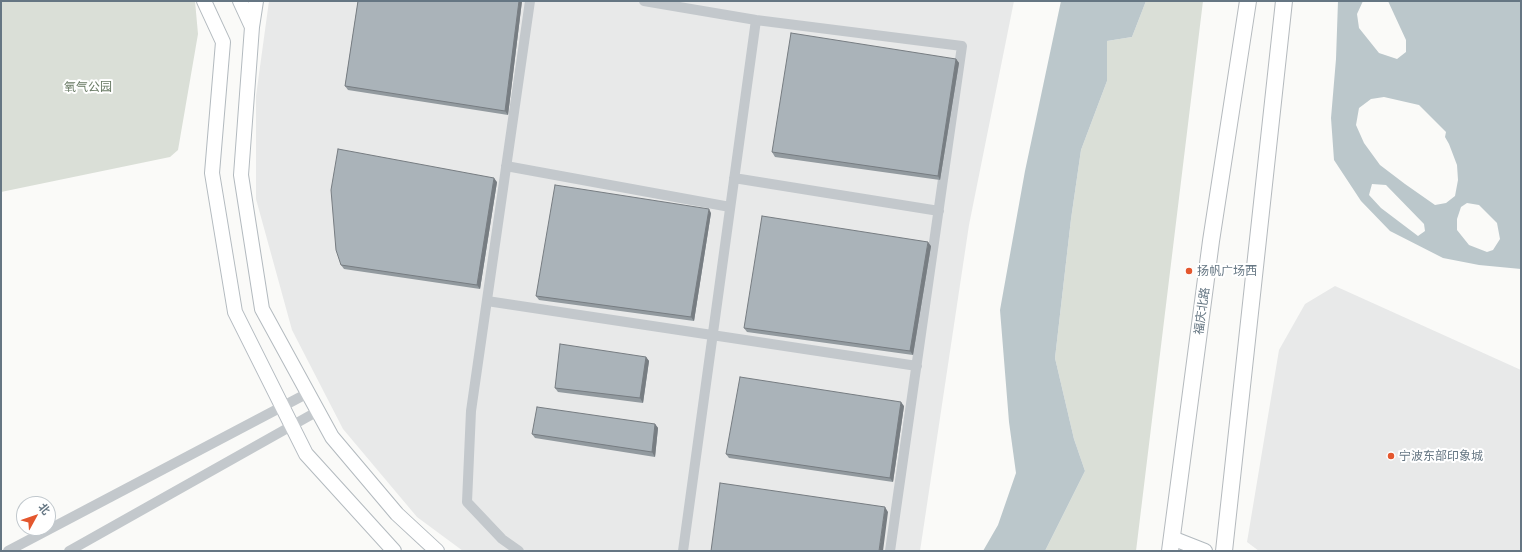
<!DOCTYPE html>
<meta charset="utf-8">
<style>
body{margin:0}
#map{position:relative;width:1522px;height:552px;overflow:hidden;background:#fafaf8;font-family:"Asap Condensed","Noto Sans SC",sans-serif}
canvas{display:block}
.frame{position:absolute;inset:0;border:2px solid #657683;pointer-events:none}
.north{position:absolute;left:16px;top:496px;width:40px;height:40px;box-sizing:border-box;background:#fff;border:1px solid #c1c8cd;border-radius:50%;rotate:50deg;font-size:11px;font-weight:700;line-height:16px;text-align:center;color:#657683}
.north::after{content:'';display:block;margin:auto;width:14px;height:18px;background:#e4572e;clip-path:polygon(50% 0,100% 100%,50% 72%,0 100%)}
</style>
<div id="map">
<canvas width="1522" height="552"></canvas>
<div class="frame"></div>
<div class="north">北</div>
</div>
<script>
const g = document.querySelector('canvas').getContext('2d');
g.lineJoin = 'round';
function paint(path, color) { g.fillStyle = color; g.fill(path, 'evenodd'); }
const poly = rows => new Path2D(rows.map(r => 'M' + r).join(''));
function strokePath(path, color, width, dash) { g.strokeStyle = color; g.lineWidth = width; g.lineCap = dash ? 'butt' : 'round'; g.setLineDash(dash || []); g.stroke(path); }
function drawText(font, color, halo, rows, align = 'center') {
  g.font = font + ' "Asap Condensed","Noto Sans SC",sans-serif'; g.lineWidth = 4; g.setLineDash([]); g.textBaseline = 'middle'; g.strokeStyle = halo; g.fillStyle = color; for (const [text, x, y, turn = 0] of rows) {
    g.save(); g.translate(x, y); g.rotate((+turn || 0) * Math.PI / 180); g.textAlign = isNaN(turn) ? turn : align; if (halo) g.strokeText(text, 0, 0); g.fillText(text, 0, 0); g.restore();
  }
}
const built = poly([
 [269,1,1014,1,969,225,920,551,463,551,417,517,343,429,292,330,256,199,256,96],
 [1335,286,1521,370,1521,551,1259,551,1247,542,1279,350,1305,304]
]);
const green = poly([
 [1,1,195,1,198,34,178,150,170,157,1,192],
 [1146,1,1203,1,1136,551,1045,551,1085,471,1074,439,1055,358,1071,219,1081,150,1107,81,1107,41,1132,37]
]);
const water = poly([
 [1061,1,1146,1,1132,37,1107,41,1107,81,1081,150,1071,219,1055,358,1074,439,1085,471,1045,551,983,551,998,525,1016,473,1009,422,1000,310,1025,171],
 [1338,1,1363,1,1357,14,1359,28,1379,53,1397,59,1406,52,1406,40,1388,1,1521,1,1521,269,1479,265,1443,258,1390,231,1361,201,1334,160,1331,118,1336,59],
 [1384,97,1419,105,1446,132,1445,137,1449,144,1457,165,1458,180,1455,196,1446,203,1435,205,1405,184,1380,165,1364,143,1356,125,1359,108,1371,99],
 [1372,184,1386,185,1424,224,1425,231,1418,236,1381,208,1369,195],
 [1467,203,1479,205,1497,223,1500,239,1493,250,1487,252,1469,245,1457,230,1457,219,1461,207]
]);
const street = poly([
 [644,1,756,20,962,46,890,551],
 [506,166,730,207],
 [734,178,939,211],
 [487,301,917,366],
 [8,551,308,393],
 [69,551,318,411],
 [519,551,502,539,467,502,471,411,530,1],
 [683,551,756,20]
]);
const secondary = poly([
 [204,1,223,42,212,173,235,312,306,454,394,551],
 [240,1,252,27],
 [256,1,252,27,241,175,262,309,332,437,397,514,437,551],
 [1172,538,1205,551]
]);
const primary = poly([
 [1170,551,1211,241,1248,1],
 [1224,551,1284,1]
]);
const wall = poly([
 [358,1,522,1,508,115,348,90,345,86],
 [956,59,959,63,940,180,775,157,772,152],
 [497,182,480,289,344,269,341,265],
 [711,213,694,321,539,300,536,296],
 [931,246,913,355,747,332,744,328],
 [646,357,649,361,643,403,558,392,555,388],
 [904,406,893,482,729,458,726,454],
 [655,424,658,428,655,457,535,438,532,434]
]);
const shadedWall = poly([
 [519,1,522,1,508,115,505,111],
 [956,59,959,63,940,180,938,176],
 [494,178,497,182,480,289,477,285],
 [709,209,711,213,694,321,691,317],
 [928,242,931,246,913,355,910,351],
 [646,357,649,361,643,403,640,398],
 [901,402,904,406,893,482,890,478],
 [655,424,658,428,655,457,652,452],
 [885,507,888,512,883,551,879,551]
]);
const building = poly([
 [358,1,519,1,505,111,345,86,358,1],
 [791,33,956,59,938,176,772,152,791,33],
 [338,149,494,178,477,285,341,265,336,250,331,190,338,149],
 [555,185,709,209,691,317,536,296,555,185],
 [762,216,928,242,910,351,744,328,762,216],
 [560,344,646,357,640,398,555,388,560,344],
 [740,377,901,402,890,478,726,454,740,377],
 [537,407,655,424,652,452,532,434,537,407],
 [720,483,885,507,879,551,711,551,720,483]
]);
const markers = [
 [1189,271,4,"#e4572e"],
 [1391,456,4,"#e4572e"]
];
const parkNames = [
 ["氧气公园",88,87]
];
const poiNames = [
 ["扬帆广场西",1197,271],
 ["宁波东部印象城",1399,456]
];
const streetNames = [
 ["福庆北路",1202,311,-82]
];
paint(built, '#e8e9e9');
paint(green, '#dadfd7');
paint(water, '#bbc7cb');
strokePath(secondary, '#b3babf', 16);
strokePath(primary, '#b5babe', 18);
strokePath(street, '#c3c8cc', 10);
strokePath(secondary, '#fff', 14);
strokePath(primary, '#fff', 16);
paint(wall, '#929a9f');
paint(shadedWall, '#777d82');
paint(building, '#aab3b9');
strokePath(building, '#777d82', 1);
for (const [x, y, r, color] of markers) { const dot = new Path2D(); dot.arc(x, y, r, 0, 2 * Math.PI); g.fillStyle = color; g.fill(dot); strokePath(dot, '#fff', 1.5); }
drawText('12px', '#687a64', '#fff', parkNames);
drawText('12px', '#657683', '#fff', poiNames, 'left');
drawText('12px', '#657683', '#fff', streetNames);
</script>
